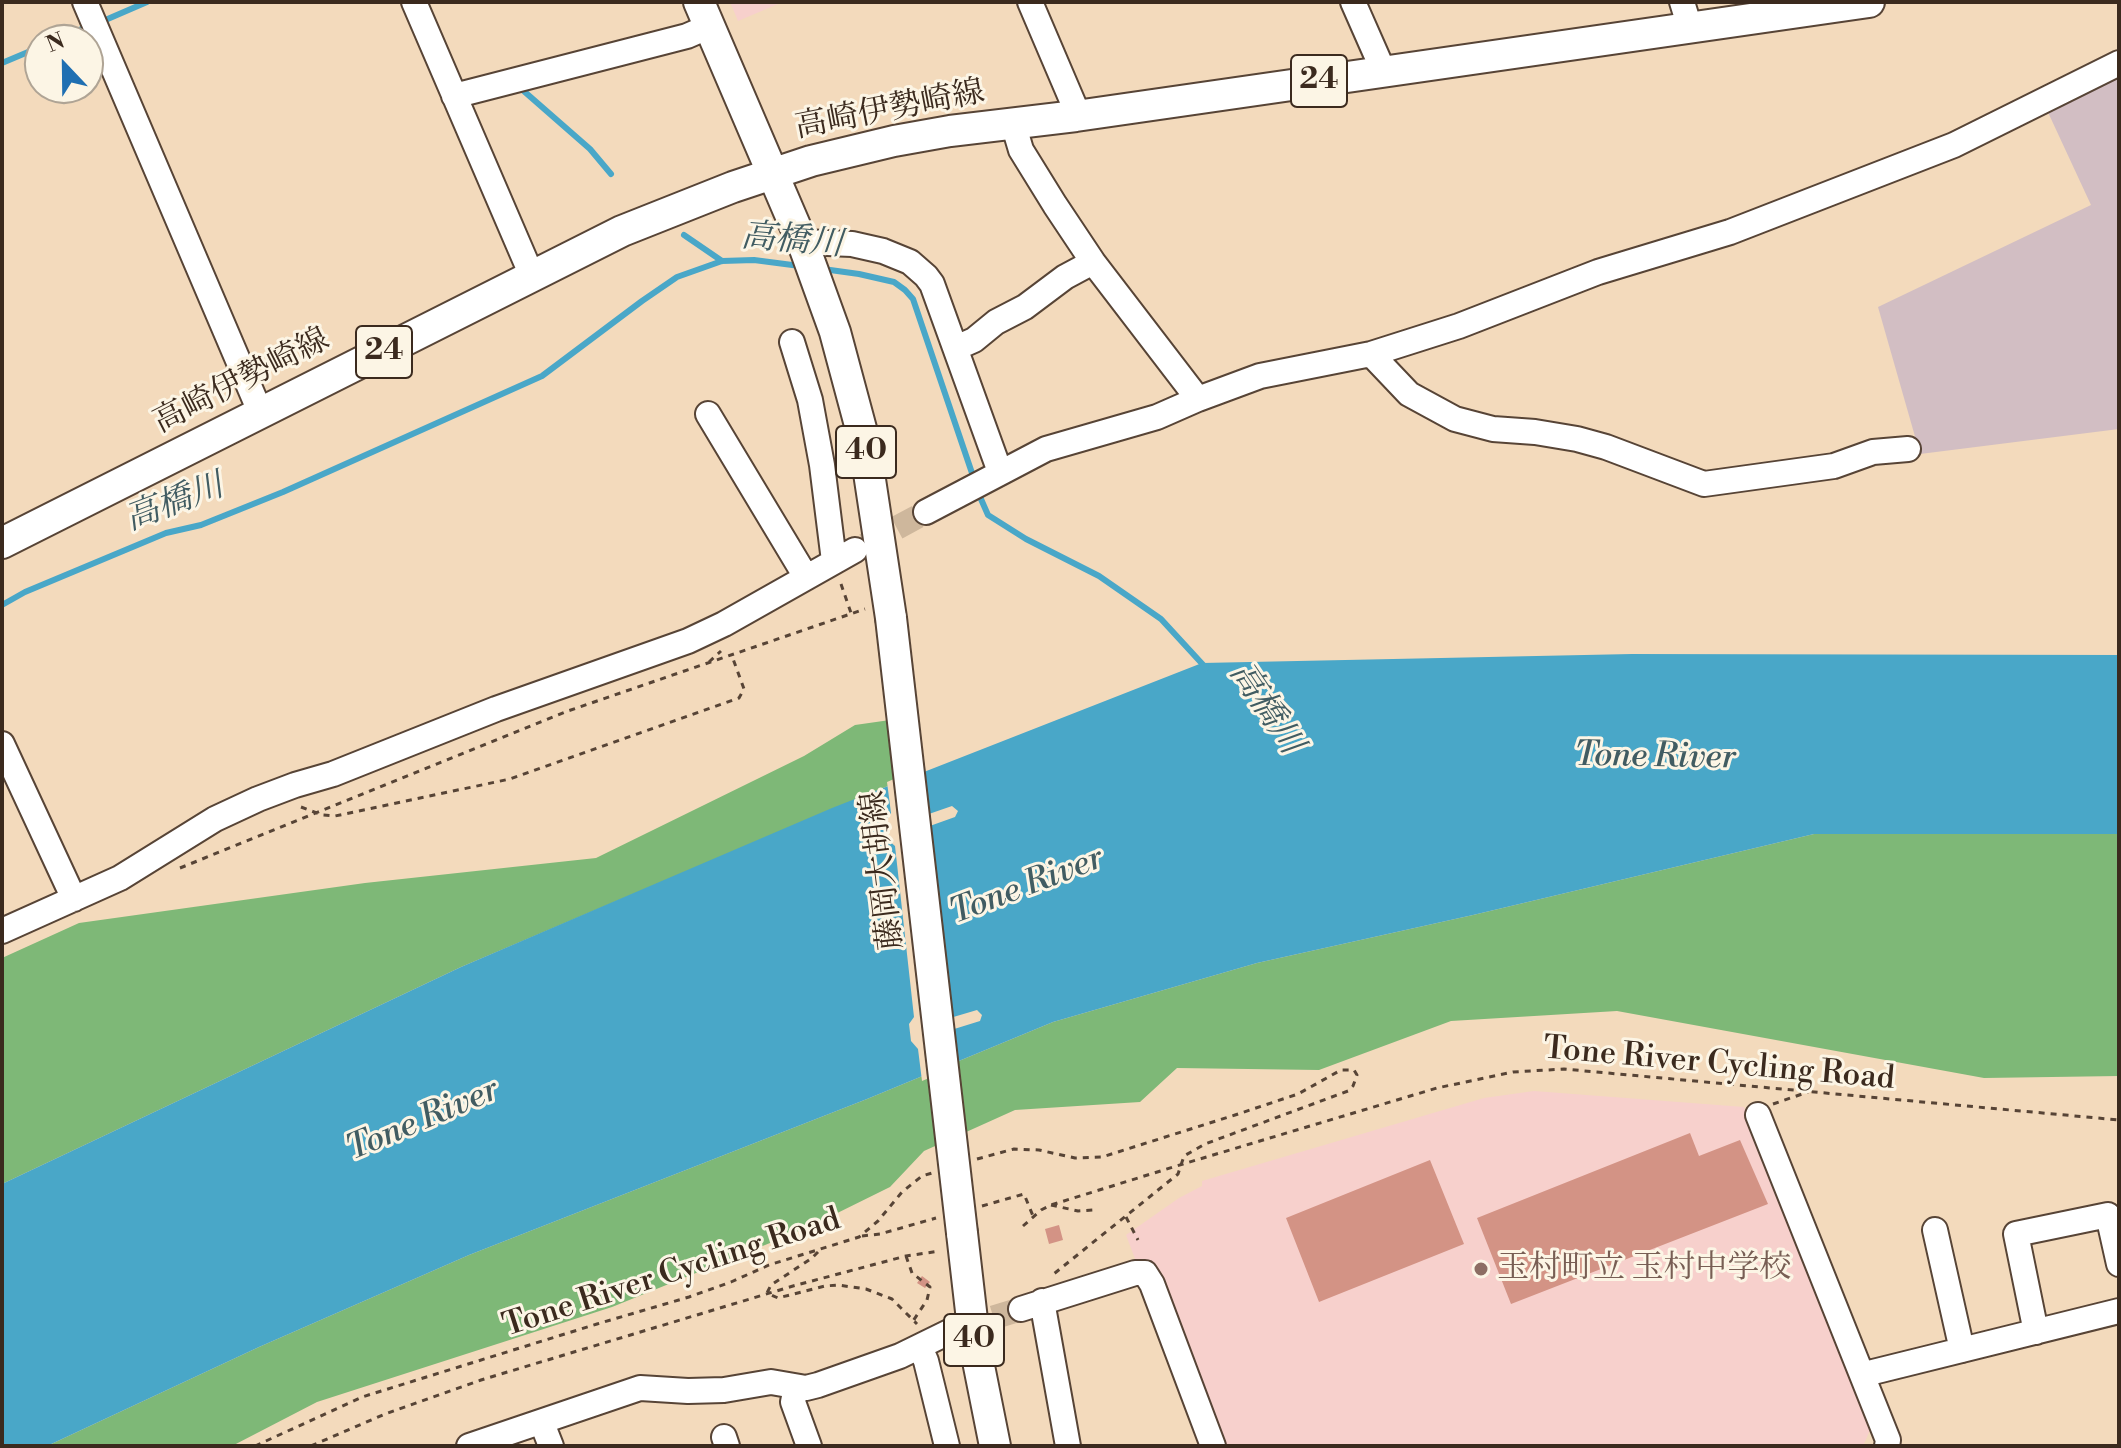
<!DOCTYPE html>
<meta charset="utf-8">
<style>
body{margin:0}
#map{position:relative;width:2121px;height:1448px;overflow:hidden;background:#f3dabc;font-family:"Libre Bodoni",serif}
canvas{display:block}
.frame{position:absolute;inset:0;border:4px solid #3b2a1e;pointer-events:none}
.north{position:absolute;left:24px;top:24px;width:80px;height:80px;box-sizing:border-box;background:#fcf5e5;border:2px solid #afa495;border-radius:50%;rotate:338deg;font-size:22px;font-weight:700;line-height:32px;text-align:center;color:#3b2a1e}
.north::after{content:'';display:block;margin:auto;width:28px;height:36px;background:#1f6fb2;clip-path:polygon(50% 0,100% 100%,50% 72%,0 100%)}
</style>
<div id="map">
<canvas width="2121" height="1448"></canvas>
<div class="frame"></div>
<div class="north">N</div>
</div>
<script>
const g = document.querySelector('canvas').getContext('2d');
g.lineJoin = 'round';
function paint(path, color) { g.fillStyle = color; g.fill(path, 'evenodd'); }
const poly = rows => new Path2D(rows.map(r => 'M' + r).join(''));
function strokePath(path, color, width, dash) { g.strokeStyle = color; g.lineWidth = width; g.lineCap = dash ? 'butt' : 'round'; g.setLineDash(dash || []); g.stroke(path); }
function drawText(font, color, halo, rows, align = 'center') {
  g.font = font + ' "Libre Bodoni","Noto Serif JP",serif'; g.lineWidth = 6; g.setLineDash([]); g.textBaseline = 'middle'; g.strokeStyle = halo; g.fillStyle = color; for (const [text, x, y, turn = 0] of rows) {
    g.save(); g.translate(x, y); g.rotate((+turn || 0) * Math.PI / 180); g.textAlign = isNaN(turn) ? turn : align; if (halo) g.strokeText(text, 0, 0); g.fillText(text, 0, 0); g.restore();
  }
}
const built = poly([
 [730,2,783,2,738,21],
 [1534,1091,1744,1107,1871,1428,1863,1446,1224,1446,1152,1262,1137,1264,1126,1235,1179,1198,1202,1186,1202,1181,1484,1098]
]);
const industrial = poly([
 [2119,70,2119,429,1920,454,1878,307,2091,205,2046,108]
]);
const forest = poly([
 [897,719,902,780,461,967,2,1184,2,958,79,923,365,883,596,858,804,756,855,725],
 [1903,833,2119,834,2119,1076,1984,1078,1617,1011,1451,1021,1319,1070,1177,1068,1140,1102,1015,1110,924,1151,890,1187,807,1228,612,1307,317,1402,232,1446,47,1446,259,1347,469,1255,867,1099,1053,1022,1257,963,1473,915,1814,834]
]);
const water = poly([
 [1632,654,2119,655,2119,834,1814,834,1473,915,1257,963,1053,1022,867,1099,469,1255,259,1347,47,1446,2,1446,2,1184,461,967,832,808,1202,663]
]);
const pier = poly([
 [920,768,926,815,952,806,958,811,955,817,927,827,950,1018,977,1010,982,1015,980,1021,951,1030,955,1067,922,1081,918,1049,911,1041,909,1024,914,1017,895,846,888,840,885,822,891,813,887,782]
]);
const stream = poly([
 [103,21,147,2],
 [56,40,84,28],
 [2,63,40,47],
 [518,86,590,149,611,174],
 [684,235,722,261],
 [823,269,859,274,894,282,905,290,913,299,974,479],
 [977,490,988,515,1026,539,1099,576,1161,619,1206,668],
 [2,605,25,592,166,533,201,525,283,492,542,376,642,301,677,277,722,261,754,260,800,266]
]);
const building = poly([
 [1690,1133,1699,1156,1740,1140,1768,1204,1511,1304,1477,1218],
 [1430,1160,1464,1244,1319,1302,1286,1218],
 [1059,1225,1063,1240,1049,1244,1045,1229],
 [922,1276,930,1282,925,1288,917,1283]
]);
const minorTunnel = poly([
 [865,545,926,512],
 [959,1328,1021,1309]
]);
const path = poly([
 [841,584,851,613],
 [709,662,721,651],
 [301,807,322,815,335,816,510,779,739,698,744,689,732,656],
 [180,868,565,712,865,609],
 [1773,1104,1808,1092],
 [977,1159,1014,1149,1039,1150,1075,1158,1102,1157,1235,1115,1298,1094,1341,1070,1354,1070,1357,1075,1353,1086,1348,1091,1205,1144,1184,1156,1178,1174,1050,1277],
 [1051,1205,1078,1211,1093,1210],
 [982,1206,1024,1194,1033,1216],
 [1126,1217,1138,1240],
 [1023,1226,1041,1210,1051,1205,1183,1164,1437,1088,1513,1072,1564,1069,2119,1120],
 [862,1236,880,1234,936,1218],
 [818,1252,812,1258,771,1285,767,1293,778,1298,825,1286,838,1285,866,1289,892,1299,917,1324],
 [906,1256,912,1273,930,1287,927,1300,913,1321],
 [255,1446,362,1397,597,1324,689,1297,731,1282,769,1265,859,1237,878,1221,902,1192,922,1176,932,1173],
 [311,1446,385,1414,481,1380,793,1286,906,1256,940,1251]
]);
const minor = poly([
 [85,2,261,414],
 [414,2,532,276],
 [1030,2,1074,105,1076,116],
 [1353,2,1379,61,1379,72],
 [1682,2,1690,28],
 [454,96,687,36,710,26],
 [1013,123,1021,150,1055,205,1093,262,1198,399],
 [802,242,852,244,883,251,910,262,926,276,932,284,1000,472],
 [792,342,810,400,822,465,834,561],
 [956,348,974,340,996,322,1025,307,1065,277,1093,262],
 [1371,354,1409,394,1455,419,1493,429,1535,432,1577,439,1606,447,1704,484,1834,466,1873,452,1908,449],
 [708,414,806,577],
 [926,512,1046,449,1157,417,1198,399,1260,376,1371,354,1459,326,1598,272,1730,232,1954,145,2119,63],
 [2,744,74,899],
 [2,931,120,878,215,819,258,799,295,785,333,774,496,709,688,641,724,624,855,550],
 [1758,1115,1888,1440,1887,1446],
 [1935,1230,1962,1350],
 [1042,1301,1068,1446],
 [1021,1309,1135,1273,1145,1273,1152,1284,1213,1446],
 [2036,1332,2016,1234,2108,1215,2119,1264],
 [920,1347,926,1361,947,1446],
 [1863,1376,1873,1372,2119,1311],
 [796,1387,793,1402,809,1446],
 [542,1423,551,1446],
 [724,1437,727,1446],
 [469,1446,640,1388,688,1391,724,1390,771,1382,806,1388,818,1385,900,1356,949,1332]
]);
const major = poly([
 [699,2,805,249,835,332,864,440,891,618],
 [2,543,622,231,733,187,811,161,894,141,950,131,1076,116,1869,2],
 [962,1233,975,1346,995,1446]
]);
const majorBridge = poly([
 [891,618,962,1233]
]);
const markers = [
 [1481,1269,8,"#8d6e63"]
];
const shields = [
 [1319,81,56],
 [384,352,56],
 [866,452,60],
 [974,1340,60]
];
const shieldNames = [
 ["24",1319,81],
 ["24",384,352],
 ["40",866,452],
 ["40",974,1340]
];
const streetNames = [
 ["高崎伊勢崎線",890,111,-11],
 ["高崎伊勢崎線",242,382,-27],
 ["藤岡大胡線",884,870,-97],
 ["Tone River Cycling Road",1719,1065,5],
 ["Tone River Cycling Road",672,1274,-18]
];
const educationNames = [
 ["玉村町立 玉村中学校",1497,1269]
];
const waterNames = [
 ["高橋川",792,242,5],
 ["高橋川",175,504,-21],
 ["高橋川",1265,709,56],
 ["Tone River",1655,758,1],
 ["Tone River",1027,887,-21],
 ["Tone River",423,1121,-23]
];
paint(built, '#f7d0cc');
paint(industrial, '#d2bec3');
paint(forest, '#7eb877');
paint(water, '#49a7c8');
paint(pier, '#f3dabc');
strokePath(stream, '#49a7c8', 6);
paint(building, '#d39385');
strokePath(minorTunnel, '#ceb79c', 24, [24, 12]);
strokePath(minor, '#574436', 28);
strokePath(major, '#574436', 34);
strokePath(path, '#574436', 3, [6, 6]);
strokePath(minor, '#fff', 24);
strokePath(major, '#fff', 30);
strokePath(majorBridge, '#574436', 34, []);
strokePath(majorBridge, '#fff', 30);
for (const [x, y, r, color] of markers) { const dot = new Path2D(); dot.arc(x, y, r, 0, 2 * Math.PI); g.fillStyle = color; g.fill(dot); strokePath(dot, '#fcf5e5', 3); }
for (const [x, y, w] of shields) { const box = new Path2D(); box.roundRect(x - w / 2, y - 26, w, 52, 6); g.fillStyle = '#fcf5e5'; g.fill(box); strokePath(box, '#3b2a1e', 2); }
drawText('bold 30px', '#3b2a1e', null, shieldNames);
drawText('32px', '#3b2a1e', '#fcf5e5', streetNames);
drawText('32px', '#785e54', '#fcf5e5', educationNames, 'left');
drawText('italic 34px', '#415c62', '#fcf5e5', waterNames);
</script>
